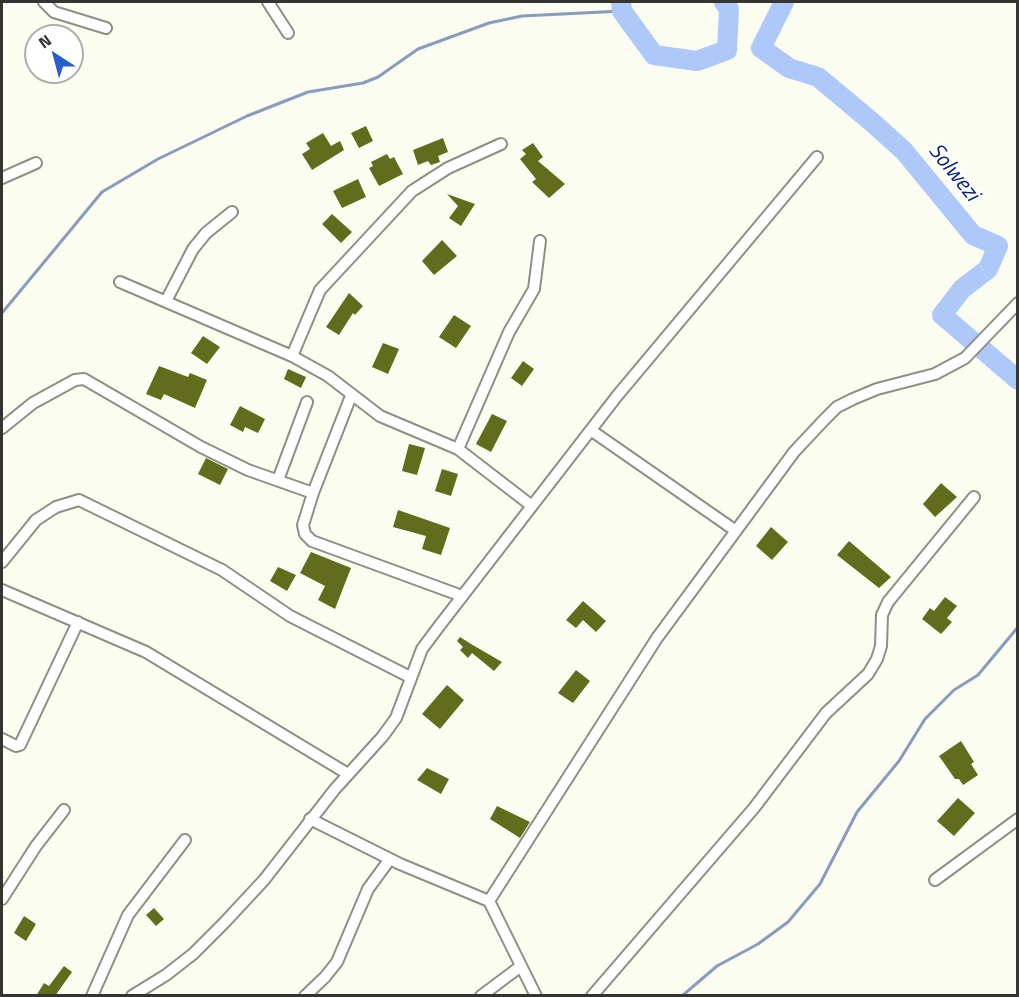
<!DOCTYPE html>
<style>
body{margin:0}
#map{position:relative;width:1019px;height:997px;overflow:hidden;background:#fbfdf1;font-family:"Titillium Web",sans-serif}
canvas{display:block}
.frame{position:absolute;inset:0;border:3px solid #343531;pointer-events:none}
.north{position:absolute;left:24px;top:24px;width:60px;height:60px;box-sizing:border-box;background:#fff;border:2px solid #aeaead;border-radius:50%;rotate:324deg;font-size:16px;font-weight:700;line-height:24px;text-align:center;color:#343531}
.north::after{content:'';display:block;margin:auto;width:21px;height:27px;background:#2a5ecc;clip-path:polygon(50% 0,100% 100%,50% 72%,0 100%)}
</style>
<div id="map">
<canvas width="1019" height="997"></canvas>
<div class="frame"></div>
<div class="north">N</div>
</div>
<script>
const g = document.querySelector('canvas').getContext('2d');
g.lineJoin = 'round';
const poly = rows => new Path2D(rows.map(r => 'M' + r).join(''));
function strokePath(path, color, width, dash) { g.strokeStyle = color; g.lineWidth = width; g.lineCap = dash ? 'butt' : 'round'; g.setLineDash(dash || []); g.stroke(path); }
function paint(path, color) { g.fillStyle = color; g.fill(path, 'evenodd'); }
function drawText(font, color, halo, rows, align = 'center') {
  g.font = font + ' "Titillium Web",sans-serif'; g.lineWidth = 6; g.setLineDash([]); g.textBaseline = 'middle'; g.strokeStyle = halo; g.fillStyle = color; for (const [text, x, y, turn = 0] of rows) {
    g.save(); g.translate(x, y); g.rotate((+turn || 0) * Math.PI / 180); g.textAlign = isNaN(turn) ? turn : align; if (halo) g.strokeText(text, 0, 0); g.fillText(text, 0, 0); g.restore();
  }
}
const stream = poly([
 [2,313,102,192,158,159,247,116,308,92,363,83,378,77,418,49,489,23,522,16,622,11],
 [682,996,717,966,758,944,788,922,820,884,857,812,899,761,925,719,954,690,978,675,1018,627]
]);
const river = poly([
 [621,2,622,11,654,55,697,61,727,50,729,9,724,2],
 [784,2,761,48,789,68,818,77,873,123,904,151,973,235,998,246,988,269,962,289,942,315,1018,380]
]);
const building = poly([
 [366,126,373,141,359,148,351,133],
 [323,133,331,146,340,141,344,150,312,170,302,154,310,149,306,143],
 [443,138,448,152,438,156,440,162,431,165,428,161,418,165,413,150],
 [533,143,543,157,538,161,565,184,549,198,532,182,536,179,520,159,526,154,522,150],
 [387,154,390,159,394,157,403,174,379,186,369,168,373,166,371,162],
 [358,179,366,197,342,208,333,191],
 [447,194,475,204,461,226,449,218,458,206],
 [332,214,352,232,341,243,322,224],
 [442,240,457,256,434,275,422,261],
 [349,293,363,306,355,315,353,313,339,335,326,327],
 [454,315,471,326,456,348,439,337],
 [203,336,220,347,207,364,191,353],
 [383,343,399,349,388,374,372,367],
 [523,361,534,369,522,386,511,378],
 [159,366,188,377,190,373,207,380,195,408,164,394,161,400,146,394],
 [288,369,306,377,301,388,284,379],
 [240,406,265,419,258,433,245,427,243,432,230,425],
 [492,414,507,421,491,452,476,444],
 [409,444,425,448,417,475,402,471],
 [206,458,228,469,220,485,198,474],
 [442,469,458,474,451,496,435,491],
 [941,483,957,497,935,517,923,504],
 [398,510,450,528,441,555,422,549,426,536,393,527],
 [771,527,788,542,772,560,756,546],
 [849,541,891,577,879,588,837,555],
 [311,552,351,568,335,609,318,600,325,586,300,573],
 [278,567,296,575,287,591,270,581],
 [945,597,957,606,947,618,952,622,941,634,922,619,930,608,934,611],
 [583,601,606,621,596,632,583,620,576,628,566,620],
 [460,637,471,644,502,662,494,671,472,653,468,658,460,650,463,647,457,641],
 [576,670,590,681,573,703,558,693],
 [447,685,464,700,440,729,422,714],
 [961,741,974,762,971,764,978,775,963,785,959,779,955,779,939,756],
 [427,768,449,779,441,794,417,780],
 [958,798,975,813,954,836,937,821],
 [497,806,530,822,520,838,490,819],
 [154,908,164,919,156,926,146,915],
 [24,916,36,924,26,941,14,933],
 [64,966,72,972,55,996,36,996,44,983,49,986]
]);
const minor = poly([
 [44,2,54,12,106,28],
 [268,2,288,33],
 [2,178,36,163],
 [120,282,292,356,328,376,380,416,458,449,532,506],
 [166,301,193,249,206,233,232,212],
 [292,356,320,290,412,191,448,168,501,144],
 [351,396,313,493,303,525,305,534,312,541,462,596],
 [2,428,33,403,75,380,84,379,201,447,248,470,313,493],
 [592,431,736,531],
 [458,449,509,332,534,289,540,241],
 [278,480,307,402],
 [2,562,36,520,56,507,79,500,222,570,290,616,410,677],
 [2,590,146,652,348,774],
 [2,739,16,746,20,745,78,622],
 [310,819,400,864,489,901],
 [935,880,1018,819],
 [2,899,36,846,64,810],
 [92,996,128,915,185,840],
 [132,996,166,975,193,954,224,923,264,880,335,789,383,736,396,718,422,649,440,625,617,396,817,157],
 [305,996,325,977,337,962,368,889,390,859],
 [481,996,521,966],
 [536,996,489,901,657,638,794,452,824,420,837,407,853,399,877,389,935,374,965,358,1018,303],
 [592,996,754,808,826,713,868,674,877,659,881,646,882,615,888,602,974,497]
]);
const waterNames = [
 ["Solwezi",953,173,51]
];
strokePath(stream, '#899cbd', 3);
strokePath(river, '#adc8f9', 20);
paint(building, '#616c1d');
strokePath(minor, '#8e9085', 14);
strokePath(minor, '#fff', 10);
drawText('italic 22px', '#00227d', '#fff', waterNames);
</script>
